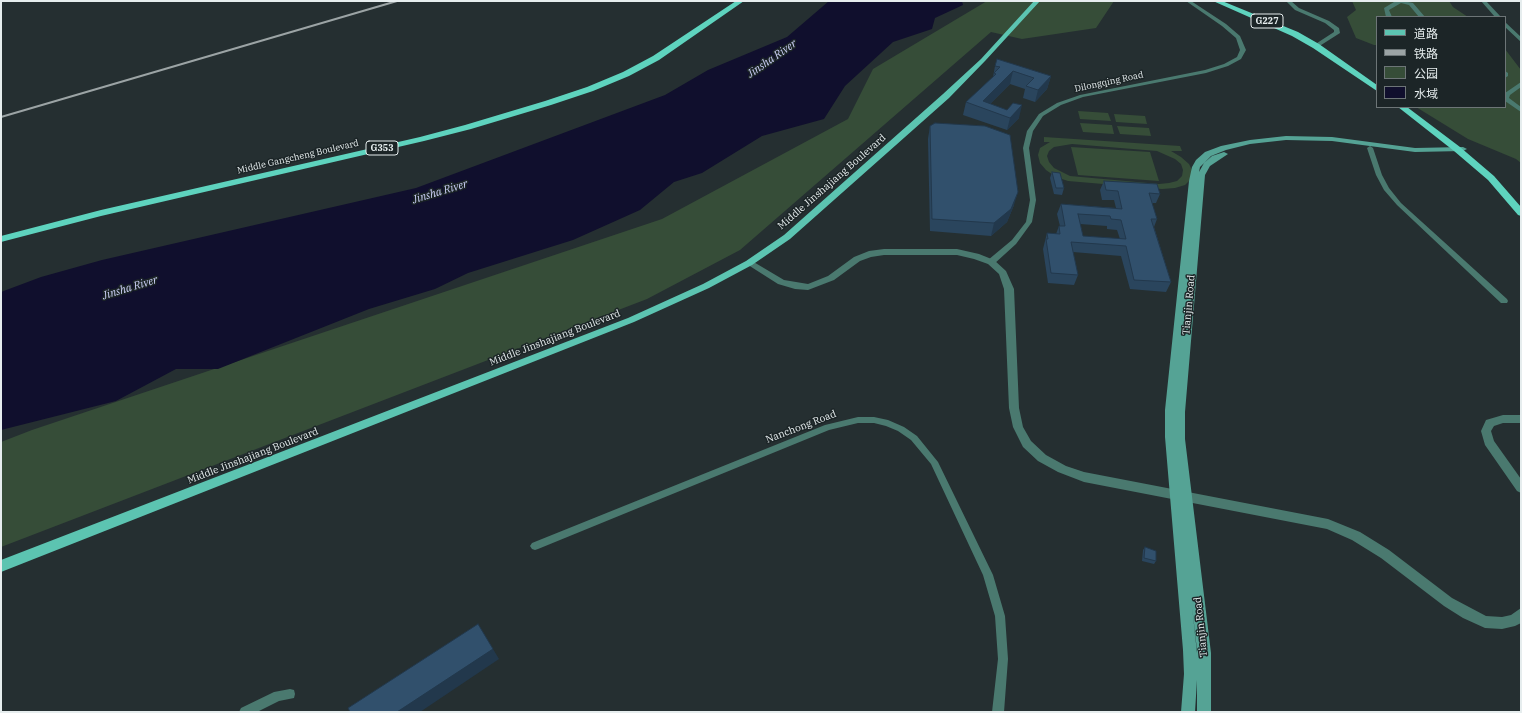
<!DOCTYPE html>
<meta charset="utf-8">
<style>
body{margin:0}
#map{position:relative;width:1522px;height:713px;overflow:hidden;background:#252f31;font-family:"IBM Plex Serif","Noto Sans SC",serif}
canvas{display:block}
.frame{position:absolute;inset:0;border:2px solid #e6edee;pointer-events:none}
.legend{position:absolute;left:1376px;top:16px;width:130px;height:92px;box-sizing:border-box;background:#1c2527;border:1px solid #6d7577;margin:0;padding:5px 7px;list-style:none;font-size:12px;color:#e6edee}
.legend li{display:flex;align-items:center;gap:8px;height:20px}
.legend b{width:20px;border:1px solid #6d7577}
</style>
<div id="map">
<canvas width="1522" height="713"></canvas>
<div class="frame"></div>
<ul class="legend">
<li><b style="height:5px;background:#5cc4b1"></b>道路</li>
<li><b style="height:5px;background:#9ca4a5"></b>铁路</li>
<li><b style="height:11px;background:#364d38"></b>公园</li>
<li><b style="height:11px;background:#100f2d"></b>水域</li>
</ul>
</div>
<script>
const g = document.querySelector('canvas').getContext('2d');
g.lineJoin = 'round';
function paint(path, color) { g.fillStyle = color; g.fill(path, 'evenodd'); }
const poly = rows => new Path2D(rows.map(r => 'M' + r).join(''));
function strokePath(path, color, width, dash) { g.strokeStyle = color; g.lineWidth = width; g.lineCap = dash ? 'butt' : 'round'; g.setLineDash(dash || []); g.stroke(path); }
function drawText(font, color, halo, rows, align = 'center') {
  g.font = font + ' "IBM Plex Serif",serif'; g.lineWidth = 3; g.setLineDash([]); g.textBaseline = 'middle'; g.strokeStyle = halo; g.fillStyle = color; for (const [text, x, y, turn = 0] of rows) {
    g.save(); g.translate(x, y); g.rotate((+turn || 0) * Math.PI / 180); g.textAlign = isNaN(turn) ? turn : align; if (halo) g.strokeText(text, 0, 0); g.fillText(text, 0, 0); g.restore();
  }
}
const green = poly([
 [987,1,1114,1,1096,28,1022,39,991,32,740,250,647,299,1,547,1,442,32,430,662,219,848,119,873,69],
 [1352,1,1449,1,1453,7,1468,17,1377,17,1377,45,1374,45,1356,38,1347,17,1356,10],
 [1505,49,1521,70,1521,163,1516,159,1468,139,1416,107,1505,107],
 [1078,111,1108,113,1111,121,1080,119],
 [1114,114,1145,116,1147,124,1116,122],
 [1080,123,1112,125,1114,134,1083,132],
 [1117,126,1149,128,1151,136,1120,134],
 [1044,137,1180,146,1182,151,1171,151,1181,157,1189,164,1193,172,1191,179,1185,185,1175,188,1162,189,1068,181,1056,177,1046,170,1040,163,1038,155,1040,148,1050,142,1044,142],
 [1072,144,1157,151,1175,159,1181,164,1183,170,1182,176,1177,181,1169,183,1159,184,1070,176,1054,168,1049,162,1047,156,1049,151,1054,147],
 [1071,147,1150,152,1159,181,1078,175]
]);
const water = poly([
 [829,1,962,1,963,5,935,18,932,29,893,42,845,86,824,119,762,136,702,173,674,182,640,210,573,240,468,273,435,289,369,309,218,369,176,369,116,401,1,430,1,292,41,277,102,260,416,188,665,95,708,70,787,37]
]);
const minor = poly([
 [1186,1,1191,1,1226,24,1240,36,1246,50,1241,59,1228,66,1206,73,1083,97,1061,105,1043,116,1033,131,1029,148,1036,200,1032,222,1016,244,994,264,988,264,987,262,988,260,1012,240,1026,222,1030,200,1023,148,1027,131,1039,114,1057,103,1080,95,1205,70,1224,64,1237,57,1240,50,1236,38,1222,26,1186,1],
 [1286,1,1291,1,1299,8,1329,21,1339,28,1340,33,1318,47,1314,47,1314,45,1334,32,1334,30,1325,23,1295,10,1286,1],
 [1403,1,1413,3,1425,17,1419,17,1409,5,1401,3,1389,10,1392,17,1386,17,1384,8,1394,2,1403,1],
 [1481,1,1486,1,1501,17,1495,17,1481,1],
 [1505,22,1521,37,1521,42,1505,27,1505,22],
 [1505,71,1508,73,1508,76,1505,78,1505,71],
 [1521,82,1521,87,1510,95,1509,98,1521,107,1521,112,1505,101,1505,93,1521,82],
 [1370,146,1373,148,1382,175,1389,188,1401,203,1507,299,1508,301,1507,303,1501,303,1397,205,1384,190,1376,175,1367,148,1370,146],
 [858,417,874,417,888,420,904,427,917,436,938,462,993,575,1005,616,1008,659,1004,712,992,712,998,659,995,616,983,575,931,464,911,440,898,431,886,426,874,423,858,423,829,430,538,549,535,550,532,549,530,546,532,543,825,425,858,417],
 [290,689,294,690,295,694,294,698,279,701,257,712,239,712,241,708,274,692,290,689]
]);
const tertiary = poly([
 [884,249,957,249,979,254,994,260,1006,271,1014,289,1019,408,1023,427,1031,441,1046,455,1066,466,1084,472,1328,519,1360,532,1389,550,1452,598,1486,616,1502,617,1511,615,1521,608,1521,623,1515,626,1502,629,1485,628,1463,618,1444,606,1381,558,1352,540,1327,529,1084,482,1058,472,1038,461,1023,447,1013,427,1009,408,1004,289,999,274,988,264,974,259,957,255,884,255,871,257,860,261,834,280,808,290,795,289,778,284,745,263,749,260,752,261,784,280,808,284,828,276,854,257,869,251,884,249],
 [1503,415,1521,415,1521,423,1503,423,1494,426,1491,431,1494,441,1521,479,1521,493,1517,491,1485,445,1481,431,1486,420,1503,415]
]);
const secondary = poly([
 [1286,136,1332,137,1415,148,1463,147,1467,149,1463,151,1415,152,1332,141,1286,140,1250,144,1226,150,1211,156,1200,167,1199,172,1204,163,1212,156,1224,152,1228,154,1210,166,1205,175,1185,412,1185,439,1211,653,1211,712,1197,712,1197,680,1195,712,1181,712,1184,674,1183,650,1165,437,1165,410,1189,181,1192,167,1196,160,1205,152,1221,146,1250,140,1286,136],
 [1192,606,1197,653,1197,666,1197,650,1192,606]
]);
const primary = poly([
 [1034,1,1040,1,985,61,949,98,790,239,752,265,709,288,634,322,1,572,1,560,628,318,703,284,746,261,784,235,943,94,981,59,1034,1]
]);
const trunk = poly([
 [736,1,744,1,659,60,629,76,593,91,551,105,471,129,424,141,101,216,1,242,1,236,101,210,420,137,465,125,545,101,587,87,623,72,653,56,736,1],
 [1213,1,1222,1,1298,32,1319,44,1377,85,1377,91,1313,48,1292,36,1213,1],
 [1398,107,1407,107,1460,147,1494,176,1521,207,1521,216,1518,215,1488,180,1454,151,1398,107]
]);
const rail = poly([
 [1,117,397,1]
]);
const wall = poly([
 [995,66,1051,76,1047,89,1035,102,1023,98,1025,89,1010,84,990,104,1019,118,1007,130,963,115,966,102,993,77],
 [930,126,1014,205,1007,222,991,236,930,231,928,139],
 [1052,172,1064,188,1062,195,1054,194,1050,178],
 [1104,181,1160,194,1156,203,1152,203,1157,219,1154,227,1171,282,1166,292,1130,289,1121,256,1073,252,1078,275,1074,285,1048,283,1043,249,1047,233,1056,234,1059,226,1060,226,1057,214,1061,204,1116,208,1114,200,1102,200,1100,190],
 [1080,224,1107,226,1107,229,1117,230,1120,239,1083,236],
 [1145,547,1156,561,1154,564,1142,561,1143,550]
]);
const shadedWall = poly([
 [1013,71,1010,84,985,109,983,101],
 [1051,76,1047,89,1035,102,1038,90],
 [1022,105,1019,118,1007,130,1010,118],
 [1018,192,1014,205,1007,222,991,236,994,223],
 [478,624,499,659,420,712,397,712]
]);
const building = poly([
 [997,59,1051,76,1038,90,1026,86,1034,78,1013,71,983,101,1007,110,1013,103,1022,105,1010,118,966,102,996,74,994,73,1000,67,995,66,997,59],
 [935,123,985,126,1010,135,1018,192,1011,209,994,223,932,219,930,126,935,123],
 [1052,172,1060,173,1064,188,1056,188,1052,172],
 [1104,181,1157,184,1160,194,1149,193,1157,219,1151,219,1171,282,1134,280,1126,246,1071,242,1078,275,1051,273,1046,239,1048,239,1047,233,1060,234,1059,226,1065,226,1061,204,1122,209,1118,191,1106,190,1104,181],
 [1078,214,1110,216,1111,219,1121,220,1126,239,1083,236,1078,214],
 [1145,547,1156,551,1156,561,1144,558,1145,547],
 [478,624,493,649,397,712,350,712,348,708,478,624]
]);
const shields = [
 [1267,21,32],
 [382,148,32]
];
const shieldNames = [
 ["G227",1267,21],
 ["G353",382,148]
];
const farStreetnames = [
 ["Dilongqing Road",1109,82,-12],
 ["Middle Gangcheng Boulevard",298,157,-13]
];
const streetNames = [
 ["Middle Jinshajiang Boulevard",832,182,-41],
 ["Tianjin Road",1189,305,-85],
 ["Middle Jinshajiang Boulevard",555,338,-21],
 ["Nanchong Road",801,427,-21],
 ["Middle Jinshajiang Boulevard",253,456,-21],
 ["Tianjin Road",1201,627,-96]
];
const waterNames = [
 ["Jinsha River",772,59,-35],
 ["Jinsha River",440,192,-17],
 ["Jinsha River",130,288,-17]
];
paint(green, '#364d38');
paint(water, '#100f2d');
paint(minor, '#4a796f');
paint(tertiary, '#4a796f');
paint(secondary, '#55a395');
paint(primary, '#5cc4b1');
paint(trunk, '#5ed3be');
strokePath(rail, '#9ca4a5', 2);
paint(wall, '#2a455d');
paint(shadedWall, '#22384c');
paint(building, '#31506c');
strokePath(building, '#22384c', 1);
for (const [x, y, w] of shields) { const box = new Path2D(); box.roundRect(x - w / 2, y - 7, w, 14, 3); g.fillStyle = '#1c2527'; g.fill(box); strokePath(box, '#e6edee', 1); }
drawText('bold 9px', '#e6edee', null, shieldNames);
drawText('9px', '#e6edee', '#1c2527', farStreetnames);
drawText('10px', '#e6edee', '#1c2527', streetNames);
drawText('italic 11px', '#cdd1f8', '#1c2527', waterNames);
</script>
